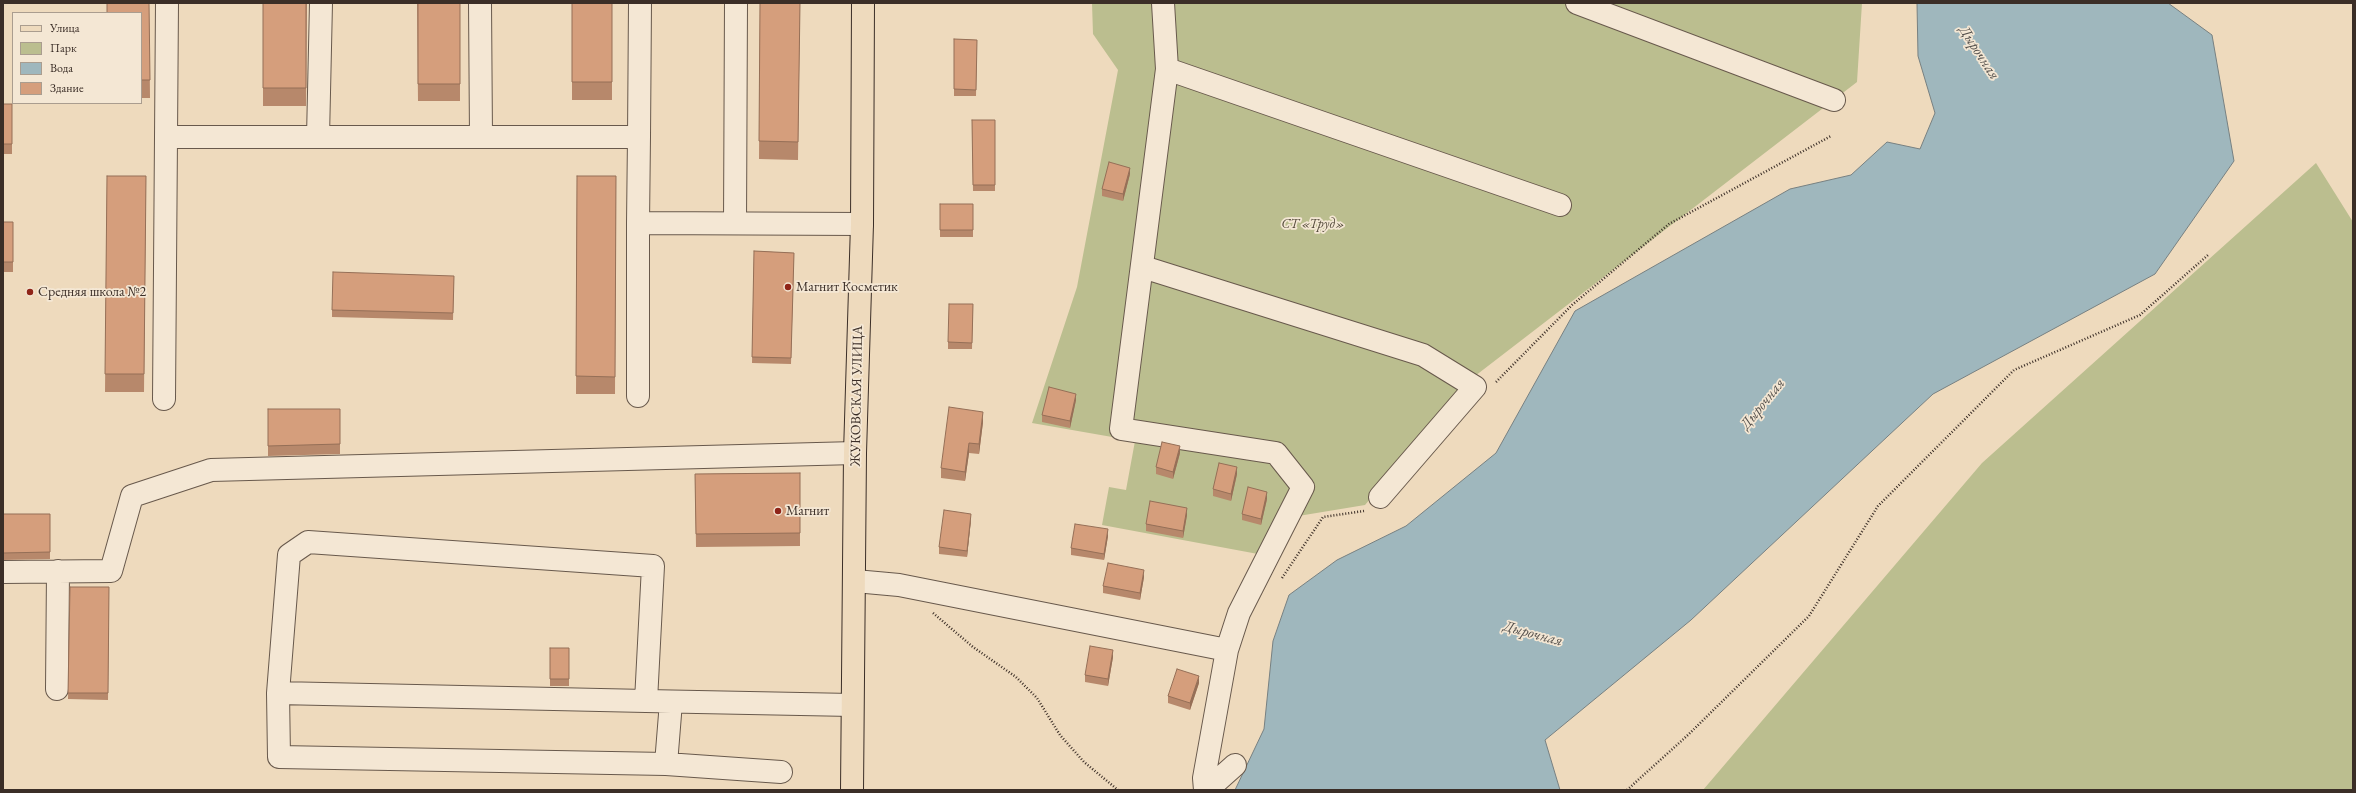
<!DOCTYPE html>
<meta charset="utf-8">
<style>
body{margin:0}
#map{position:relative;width:2356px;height:793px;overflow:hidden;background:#eedabd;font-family:"EB Garamond",serif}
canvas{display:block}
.frame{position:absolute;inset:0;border:4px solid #3b2e27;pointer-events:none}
.legend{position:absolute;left:12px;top:12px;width:130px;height:92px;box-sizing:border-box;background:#f4e7d4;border:1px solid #aa9d8f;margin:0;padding:5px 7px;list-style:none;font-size:12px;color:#3b2e27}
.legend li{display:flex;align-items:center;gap:8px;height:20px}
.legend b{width:20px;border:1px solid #aa9d8f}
</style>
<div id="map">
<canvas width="2356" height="793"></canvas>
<div class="frame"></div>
<ul class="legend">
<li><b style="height:5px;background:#eedabd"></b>Улица</li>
<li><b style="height:11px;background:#bbbe8f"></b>Парк</li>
<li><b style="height:11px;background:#9fb7bd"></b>Вода</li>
<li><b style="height:11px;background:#d59e7c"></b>Здание</li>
</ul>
</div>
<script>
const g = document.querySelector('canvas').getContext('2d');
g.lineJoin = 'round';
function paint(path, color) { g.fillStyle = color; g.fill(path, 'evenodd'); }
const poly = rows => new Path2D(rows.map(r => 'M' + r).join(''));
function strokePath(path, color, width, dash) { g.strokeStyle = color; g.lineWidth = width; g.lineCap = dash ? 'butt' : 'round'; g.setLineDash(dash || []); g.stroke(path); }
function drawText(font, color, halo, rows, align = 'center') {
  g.font = font + ' "EB Garamond",serif'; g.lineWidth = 3.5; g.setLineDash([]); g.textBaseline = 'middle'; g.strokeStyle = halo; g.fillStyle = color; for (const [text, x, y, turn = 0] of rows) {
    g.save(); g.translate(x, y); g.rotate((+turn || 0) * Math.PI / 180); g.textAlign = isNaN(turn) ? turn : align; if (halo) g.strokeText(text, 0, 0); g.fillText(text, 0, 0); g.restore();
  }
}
const green = poly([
 [1092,3,1862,3,1857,82,1475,376,1365,505,1274,520,1258,554,1102,525,1109,487,1126,490,1135,441,1032,423,1077,287,1118,70,1093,34],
 [2316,163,2353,222,2353,790,1703,790,1982,463]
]);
const water = poly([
 [1917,3,2168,3,2212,35,2234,161,2155,274,1933,394,1691,620,1545,740,1560,790,1235,790,1264,729,1273,641,1289,595,1337,560,1406,526,1496,453,1575,311,1790,189,1851,175,1887,142,1920,149,1935,113,1918,56,1917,3]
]);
const path = poly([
 [1496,382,1572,305,1669,224,1831,136],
 [1282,578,1323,517,1364,511],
 [933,613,973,647,1016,677,1037,698,1060,735,1084,762,1118,790],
 [1627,790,1689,734,1809,616,1878,506,2014,370,2140,315,2208,255]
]);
const minor = poly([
 [167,3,166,137,639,137,638,223,862,224],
 [480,3,481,137],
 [1577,3,1834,100],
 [1167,69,1560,205],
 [318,137,321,3],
 [639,137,640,3],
 [638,223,638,396],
 [735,223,736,3],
 [1143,267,1423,355,1475,387,1380,497],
 [164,399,166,137],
 [3,572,111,571,132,496,211,470,855,453],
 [855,581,899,585,1227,650,1239,613,1303,487,1276,453,1121,429,1167,69,1163,3],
 [57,689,58,571],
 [278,693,279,757,666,764],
 [646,701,653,566,308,542,289,555,278,693,646,701,852,705],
 [671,702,666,764,781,772],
 [1205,790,1204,778,1227,650],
 [1207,790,1235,765]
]);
const major = poly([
 [852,790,855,453,862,224,863,3]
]);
const wall = poly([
 [149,3,150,98,141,98,141,13],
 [263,3,307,3,306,106,263,106],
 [417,3,460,3,460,101,418,101],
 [572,3,612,3,612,100,572,100],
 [760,3,800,3,798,160,759,159],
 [954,39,977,40,976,96,954,96],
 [3,104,12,104,12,154,3,154],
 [972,120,995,120,995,191,973,191],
 [1130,174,1123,201,1102,196,1102,189],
 [107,176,146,176,144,392,105,392],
 [577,176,616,176,615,394,576,394],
 [940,204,973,204,973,237,940,237],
 [3,222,13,222,13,272,3,272],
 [754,251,794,253,791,364,752,363],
 [454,276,453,320,332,317,332,310],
 [973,304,972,349,948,349,948,342],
 [1076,400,1070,428,1042,422,1042,415],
 [268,409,340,409,340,454,268,456],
 [983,422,979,454,969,453,965,481,941,478,941,468],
 [1180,453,1173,479,1156,474,1156,467],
 [800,473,800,546,696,547,695,474],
 [1237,474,1231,501,1213,496,1213,489],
 [1267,499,1261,525,1242,520,1242,514],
 [3,514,50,514,50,559,3,560],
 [1187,515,1183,538,1146,531,1146,524],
 [971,520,967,557,939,554,939,547],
 [1108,536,1104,560,1071,555,1071,548],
 [1144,577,1140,600,1103,593,1103,586],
 [70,587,109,587,108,700,68,699],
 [550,648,569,648,569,686,550,686],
 [1113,657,1108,686,1085,682,1085,675],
 [1199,683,1190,710,1168,703,1168,696]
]);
const shadedWall = poly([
 [1130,168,1130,174,1123,201,1123,194],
 [1076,394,1076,400,1070,428,1070,421],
 [983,412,983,422,979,454,979,444],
 [969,443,969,453,965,481,965,472],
 [1180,446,1180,453,1173,479,1173,472],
 [1237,467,1237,474,1231,501,1231,494],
 [1267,492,1267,499,1261,525,1261,519],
 [1187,508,1187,515,1183,538,1183,531],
 [971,514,971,520,967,557,967,551],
 [1108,529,1108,536,1104,560,1104,554],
 [1144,570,1144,577,1140,600,1140,593],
 [1113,650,1113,657,1108,686,1108,679],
 [1199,676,1199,683,1190,710,1190,703]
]);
const building = poly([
 [107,3,149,3,150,80,141,80,141,13,107,13,107,3],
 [263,3,306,3,306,88,263,88,263,3],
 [418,3,460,3,460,84,418,84,418,3],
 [572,3,612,3,612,82,572,82,572,3],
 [760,3,800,3,798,142,759,141,760,3],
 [954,39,977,40,976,90,954,89,954,39],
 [3,104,12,104,12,144,3,144,3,104],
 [972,120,995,120,995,185,973,185,972,120],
 [1109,162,1130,168,1123,194,1102,189,1109,162],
 [107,176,146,176,144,374,105,374,107,176],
 [577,176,616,176,615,377,576,376,577,176],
 [940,204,973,204,973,230,940,230,940,204],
 [3,222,13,222,13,262,3,262,3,222],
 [754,251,794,253,791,358,752,357,754,251],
 [333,272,454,276,453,313,332,310,333,272],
 [949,304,973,304,972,343,948,342,949,304],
 [1049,387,1076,394,1070,421,1042,415,1049,387],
 [949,407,983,412,979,444,969,443,965,472,941,468,949,407],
 [268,409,340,409,340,444,268,446,268,409],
 [1162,442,1180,446,1173,472,1156,467,1162,442],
 [1219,463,1237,467,1231,494,1213,489,1219,463],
 [800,473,800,533,696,534,695,474,800,473],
 [1248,487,1267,492,1261,519,1242,514,1248,487],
 [1150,501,1187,508,1183,531,1146,524,1150,501],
 [944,510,971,514,967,551,939,547,944,510],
 [3,514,50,514,50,552,3,553,3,514],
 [1075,524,1108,529,1104,554,1071,548,1075,524],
 [1108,563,1144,570,1140,593,1103,586,1108,563],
 [70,587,109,587,108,693,68,693,70,587],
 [1090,646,1113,650,1108,679,1085,675,1090,646],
 [550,648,569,648,569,679,550,679,550,648],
 [1177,669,1199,676,1190,703,1168,696,1177,669]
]);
const markers = [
 [788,287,4,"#8f2418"],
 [30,292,4,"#8f2418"],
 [778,511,4,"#8f2418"]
];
const parkNames = [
 ["СТ «Труд»",1313,224]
];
const poiNames = [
 ["Магнит Косметик",796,287],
 ["Средняя школа №2",38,292],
 ["Магнит",786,511]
];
const streetNames = [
 ["ЖУКОВСКАЯ УЛИЦА",857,396,-89]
];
const waterNames = [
 ["Дырочная",1979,53,57],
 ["Дырочная",1763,404,-51],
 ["Дырочная",1533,634,15]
];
paint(green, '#bbbe8f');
paint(water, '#9fb7bd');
strokePath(water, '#778081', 1);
strokePath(minor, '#68594c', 24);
strokePath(major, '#3b2e27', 24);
strokePath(path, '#3b2e27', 2.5, [1, 2]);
strokePath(minor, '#f4e7d4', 22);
strokePath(major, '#eedabd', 22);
paint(wall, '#b7886b');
paint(shadedWall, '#956f57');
paint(building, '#d59e7c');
strokePath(building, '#956f57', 1);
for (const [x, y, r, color] of markers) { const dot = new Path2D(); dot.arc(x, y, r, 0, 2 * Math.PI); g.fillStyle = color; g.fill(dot); strokePath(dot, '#f4e7d4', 1.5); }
drawText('italic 14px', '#554b3c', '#f4e7d4', parkNames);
drawText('14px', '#3b2e27', '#f4e7d4', poiNames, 'left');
drawText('14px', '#3b2e27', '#f4e7d4', streetNames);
drawText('italic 15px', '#54504c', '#f4e7d4', waterNames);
</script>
